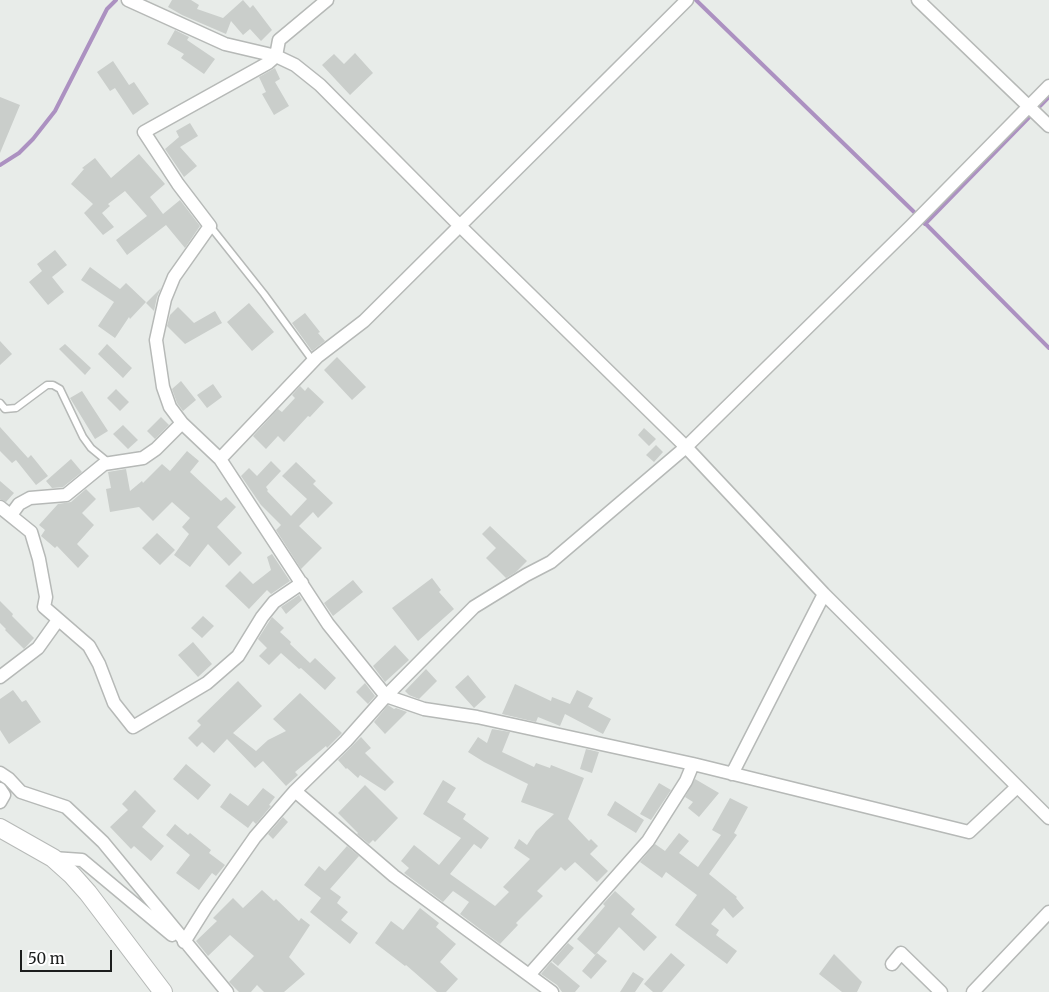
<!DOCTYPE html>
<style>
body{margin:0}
#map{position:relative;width:1049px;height:992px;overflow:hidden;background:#e8ece9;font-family:Merriweather,serif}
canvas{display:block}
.scale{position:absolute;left:20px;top:950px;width:92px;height:22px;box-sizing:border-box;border:2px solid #1c1e1d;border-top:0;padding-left:6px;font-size:15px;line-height:18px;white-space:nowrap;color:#1c1e1d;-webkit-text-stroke:4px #fff;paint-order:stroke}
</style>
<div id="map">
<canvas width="1049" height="992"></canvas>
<div class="scale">50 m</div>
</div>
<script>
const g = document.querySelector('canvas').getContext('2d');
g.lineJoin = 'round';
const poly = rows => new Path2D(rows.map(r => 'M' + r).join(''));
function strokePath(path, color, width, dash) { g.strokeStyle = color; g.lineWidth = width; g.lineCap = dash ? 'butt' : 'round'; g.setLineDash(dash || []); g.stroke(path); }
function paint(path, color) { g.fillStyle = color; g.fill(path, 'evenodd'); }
const stream = poly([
 [696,0,912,210,1049,348],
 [0,165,19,153,33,139,55,111,107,9,116,0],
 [925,224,1049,97]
]);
const building = poly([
 [172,0,191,0,199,5,197,9,223,18,243,0,250,8,253,5,272,30,261,41,250,29,243,35,231,21,226,34,182,15,168,7],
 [175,30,189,37,187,40,215,59,204,74,181,58,184,54,167,44],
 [355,53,373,73,350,95,322,65,334,54,344,64],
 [113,61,129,85,134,82,149,104,133,115,115,88,110,91,97,72],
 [275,68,280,79,275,82,289,106,274,115,262,94,266,92,259,77],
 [0,97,20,105,0,153],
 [190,123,198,136,180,147,197,166,184,177,165,149,179,137,176,131],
 [139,154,165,184,150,197,163,214,180,200,200,226,185,248,166,225,127,255,116,240,147,216,125,191,108,204,110,206,102,213,114,227,103,235,84,213,93,204,71,184,84,169,82,168,95,158,111,178],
 [55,250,67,265,52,277,64,292,48,305,29,282,42,271,37,264],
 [90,267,120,289,126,283,146,302,130,319,129,317,115,338,98,326,114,302,81,280],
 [161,288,157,297,154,311,146,303],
 [249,303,274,332,252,351,227,322],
 [178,307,194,323,215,311,222,323,185,344,167,326,170,315],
 [305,313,320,332,318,333,325,341,312,351,292,323],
 [0,341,12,354,0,365],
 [65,344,91,368,85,375,59,349],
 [107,344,132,368,123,378,98,354],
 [337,357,366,387,352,400,324,370],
 [181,381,196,400,183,411,177,403,172,389],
 [213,384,222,397,207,408,197,395],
 [300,386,305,391,308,387,324,402,310,417,308,416,284,442,278,436,266,449,253,436,278,409,282,412,295,398,292,395],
 [116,389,129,402,120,411,107,398],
 [82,391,108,431,95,439,70,398],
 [161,417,169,425,155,439,147,431],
 [123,425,138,440,128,449,113,434],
 [0,427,28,458,31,455,48,476,36,485,16,460,12,463,0,451],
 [644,428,656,439,649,446,638,435],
 [656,445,663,452,654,462,646,455],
 [187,451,199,461,190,472,221,501,226,497,236,507,217,527,242,553,229,566,208,544,190,567,174,555,189,534,182,527,190,518,172,502,153,521,139,507,110,512,106,489,111,488,108,472,126,469,130,491,142,481,143,483,162,464,170,471],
 [71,459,82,472,63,487,52,488,46,481],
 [271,461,281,471,266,487,268,490,267,491,291,516,307,499,282,476,296,462,316,481,313,484,333,503,318,518,313,512,299,526,322,548,301,569,276,530,281,525,261,505,241,476,249,468,257,476],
 [0,481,14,493,6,502,0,499],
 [86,489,96,499,82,513,94,525,77,544,89,556,78,568,57,546,55,548,41,536,45,530,39,525,58,504,71,502],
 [490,526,527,561,516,572,506,578,486,558,496,548,482,534],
 [157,533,175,550,160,565,142,548],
 [272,554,290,581,271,594,267,590,249,609,225,586,240,571,253,584,271,570,267,557],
 [432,578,441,590,439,592,454,609,418,641,392,608],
 [353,580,363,592,333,616,324,603],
 [299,595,302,600,286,614,281,607],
 [0,601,13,614,12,616,34,638,24,649,5,630,6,629,0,623],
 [203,616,214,626,202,638,191,628],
 [272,617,284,628,280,632,291,642,290,644,310,663,315,658,336,678,325,690,301,668,299,669,281,653,269,665,259,656,267,648,258,639],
 [193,642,212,664,198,677,178,655],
 [395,645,409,660,385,682,373,666],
 [426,669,437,681,419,699,409,695,405,691],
 [468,675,486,697,474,708,455,687],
 [238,681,262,706,233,733,256,751,268,740,286,731,273,719,300,693,342,733,327,748,326,746,295,772,298,775,286,786,263,761,255,768,227,739,214,753,202,742,197,747,188,738,201,725,197,721],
 [365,683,375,696,368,704,356,692],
 [515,684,551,701,552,697,570,704,577,690,593,698,588,707,611,719,603,734,565,714,560,726,538,717,536,722,502,714],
 [13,690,22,702,26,700,41,722,9,744,0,730,0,699],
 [388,705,394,709,396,708,407,712,385,734,374,722],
 [492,729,510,732,502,752,534,767,536,763,550,768,551,765,584,778,568,819,589,841,591,839,598,846,590,854,608,871,597,882,575,862,565,871,561,867,537,891,543,896,516,923,518,925,500,944,460,914,469,902,453,891,443,902,404,873,409,868,401,861,414,845,439,865,461,838,423,814,443,780,456,788,447,802,466,814,463,819,489,838,481,849,474,844,450,874,495,906,509,892,503,887,530,859,514,848,519,839,527,845,536,831,554,814,521,802,528,784,484,762,468,752,478,737,487,743],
 [361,737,371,748,365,753,394,782,385,791,360,775,358,778,347,768,346,769,338,760],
 [586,749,599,752,592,773,580,769],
 [186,764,211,785,198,800,173,779],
 [695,779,719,793,699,817,688,808,693,802,685,797],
 [659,783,671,790,651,820,640,814],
 [365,785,398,818,375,842,373,840,369,844,357,834,358,833,338,813],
 [263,788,275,797,269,805,271,806,256,824,253,821,248,828,220,807,230,793,248,806],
 [135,790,156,811,142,827,164,846,151,861,134,846,131,849,110,827,128,810,122,804],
 [730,798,748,807,734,833,737,835,709,874,737,897,736,898,744,908,733,918,724,908,711,924,719,930,716,935,737,951,727,964,675,925,697,895,666,872,662,878,640,862,655,844,665,851,679,833,689,841,679,853,698,867,721,835,712,830],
 [615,801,644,820,636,833,607,815],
 [283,817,288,822,273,839,268,834],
 [175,824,188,835,190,833,211,850,209,853,225,865,216,876,212,873,199,890,176,873,190,855,166,835],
 [347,846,359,856,330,889,341,897,337,903,348,912,341,920,358,933,350,944,310,912,321,898,304,885,319,866,325,871],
 [262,890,274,901,276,899,299,921,301,918,310,925,289,957,305,974,284,992,264,992,257,985,251,992,239,992,229,982,254,956,230,935,208,956,196,941,217,921,213,918,233,898,243,908],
 [615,891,635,909,631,914,657,937,644,951,619,927,595,955,577,939,605,906,603,904],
 [420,908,439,923,436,927,456,944,440,962,458,979,446,992,437,992,406,965,405,966,375,943,391,921,403,930],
 [568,943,574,948,558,966,552,961],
 [597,953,607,961,591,979,582,971],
 [671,953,685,965,662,992,653,992,644,984],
 [834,954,862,982,857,992,842,992,819,974],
 [551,962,580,986,575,992,562,992,557,985,541,974],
 [633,972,644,979,635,992,620,992]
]);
const service = poly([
 [210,226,264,294,313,361],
 [0,403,5,409,16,408,47,385,53,385,60,389,83,437,91,448,108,462]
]);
const minor = poly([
 [128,0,225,44,276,56,295,65,320,85,461,227,686,447,824,594,1049,818],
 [327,0,279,40,276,56,268,63,144,132,178,184,210,226,174,277,165,299,156,340,163,387,170,407,182,423,220,459,328,624,386,696,424,709,477,717,693,764,969,832,1017,787],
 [918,0,1049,126],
 [220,459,317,357,364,321,687,0],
 [0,507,31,532,39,559,46,597,44,607,89,646,99,664,114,703,133,727,207,683,238,656,262,617,274,602,302,583],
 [11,515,19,504,30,498,66,495,104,464,143,458,156,449,182,423],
 [0,677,38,648,58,620],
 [0,773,9,779,21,792,66,807,103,842,227,992],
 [732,774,824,594],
 [0,789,4,795,0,802],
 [295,791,394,876,552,992],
 [53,858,82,860,172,935],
 [184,942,206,907,255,837,295,791,346,741,386,696,474,607,526,575,551,562,686,447,911,226,1049,86],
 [892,964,901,953,941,992],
 [529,975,648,841,686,781,693,764],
 [973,992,1049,912]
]);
const secondary = poly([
 [0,828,53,858,72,875,88,893,163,992]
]);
strokePath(stream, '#ac91c1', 4);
paint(building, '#cacecb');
strokePath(service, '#b6b9b7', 9);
strokePath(minor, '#b6b9b7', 15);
strokePath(secondary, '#b6b9b7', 20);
strokePath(service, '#fff', 6);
strokePath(minor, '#fff', 12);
strokePath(secondary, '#fff', 18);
</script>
